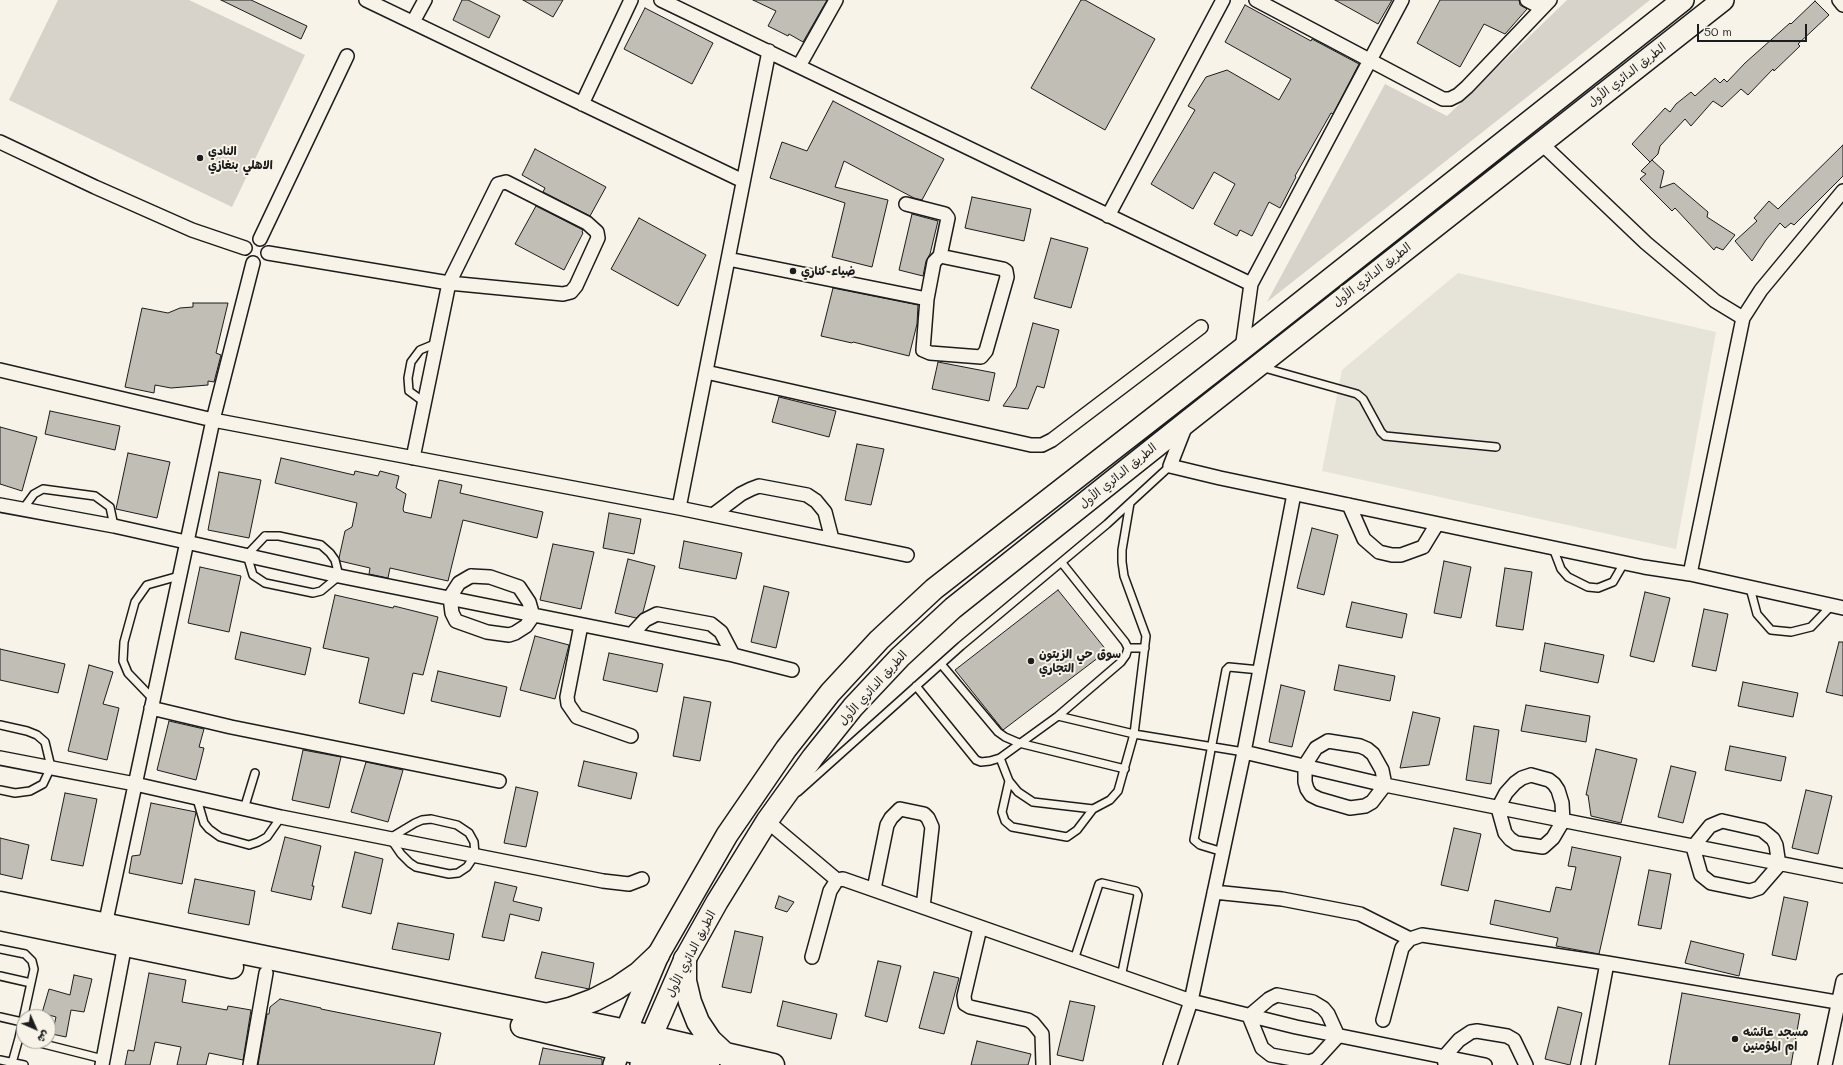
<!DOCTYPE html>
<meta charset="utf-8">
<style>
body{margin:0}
#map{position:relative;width:1843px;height:1065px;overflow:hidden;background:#f7f3e8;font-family:Mali,"Playpen Sans Arabic",sans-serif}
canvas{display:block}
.north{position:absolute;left:16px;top:1009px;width:40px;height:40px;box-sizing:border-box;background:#f7f3e8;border:1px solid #9f9d96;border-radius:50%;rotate:135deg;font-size:11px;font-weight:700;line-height:16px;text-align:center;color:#1c1c1c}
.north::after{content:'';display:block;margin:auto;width:14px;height:18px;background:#1c1c1c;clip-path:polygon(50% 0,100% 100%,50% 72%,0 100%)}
.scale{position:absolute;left:1697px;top:24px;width:110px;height:18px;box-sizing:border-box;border:2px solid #1c1c1c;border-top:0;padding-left:5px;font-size:12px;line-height:14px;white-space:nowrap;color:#1c1c1c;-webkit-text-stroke:3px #f7f3e8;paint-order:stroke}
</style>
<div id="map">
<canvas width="1843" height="1065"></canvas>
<div class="north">ش</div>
<div class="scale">50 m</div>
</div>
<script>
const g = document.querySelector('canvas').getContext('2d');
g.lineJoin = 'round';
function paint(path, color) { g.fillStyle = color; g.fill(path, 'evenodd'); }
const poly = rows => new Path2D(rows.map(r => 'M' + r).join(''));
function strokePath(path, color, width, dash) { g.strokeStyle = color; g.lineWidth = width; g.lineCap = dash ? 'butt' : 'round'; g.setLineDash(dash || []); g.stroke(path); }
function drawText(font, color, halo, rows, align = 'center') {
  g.font = font + ' Mali,"Playpen Sans Arabic",sans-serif'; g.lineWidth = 4; g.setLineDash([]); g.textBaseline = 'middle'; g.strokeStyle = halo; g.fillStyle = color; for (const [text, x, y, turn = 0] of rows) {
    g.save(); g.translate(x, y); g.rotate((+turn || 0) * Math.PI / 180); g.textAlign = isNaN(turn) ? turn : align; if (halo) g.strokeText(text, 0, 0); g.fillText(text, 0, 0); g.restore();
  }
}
const built = poly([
 [1458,273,1716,332,1676,549,1322,471,1342,370]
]);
const green = poly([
 [58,0,189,0,305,55,232,207,9,100],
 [1567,0,1650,0,1267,302,1385,84,1447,116]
]);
const building = poly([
 [221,0,251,0,307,26,301,39,221,0],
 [462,0,468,0,500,16,489,38,453,20,462,0],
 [523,0,563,0,553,17,523,0],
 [753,0,827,0,803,42,789,34,788,36,768,26,776,11,753,0],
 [1081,0,1085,0,1155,39,1105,130,1031,88,1081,0],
 [1335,0,1392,0,1378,24,1335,0],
 [1440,0,1519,0,1520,5,1527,9,1505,34,1484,24,1460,67,1417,43,1440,0],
 [1815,1,1829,15,1798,44,1800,46,1774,71,1773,69,1748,95,1741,89,1722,107,1713,101,1691,126,1685,119,1660,146,1658,154,1650,162,1632,144,1665,108,1670,112,1676,104,1691,92,1695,96,1715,78,1720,83,1724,79,1727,82,1745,63,1790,23,1791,24,1815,1],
 [1245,5,1311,41,1312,39,1359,64,1333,114,1331,113,1295,176,1296,177,1280,208,1269,202,1252,236,1240,230,1237,236,1214,224,1235,184,1214,172,1193,209,1151,184,1195,110,1188,106,1206,77,1227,70,1279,100,1291,79,1225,42,1245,5],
 [645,8,713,43,692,84,624,49,645,8],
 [833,101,944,159,922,200,914,198,844,161,835,187,888,200,872,267,832,257,845,203,770,178,782,142,807,151,833,101],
 [1843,145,1843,176,1794,225,1791,223,1785,228,1780,223,1766,240,1752,261,1735,241,1757,221,1754,218,1769,201,1778,209,1843,145],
 [535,149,606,187,590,216,543,192,545,188,522,175,535,149],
 [1652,160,1664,171,1660,188,1674,183,1708,212,1707,217,1735,235,1723,250,1716,247,1714,250,1675,208,1672,211,1640,179,1646,174,1641,171,1652,160],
 [972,197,1031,209,1024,241,965,228,972,197],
 [536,206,583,230,582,232,583,233,564,270,515,244,536,206],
 [912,214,938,221,930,254,926,261,923,276,899,270,912,214],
 [639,218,706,255,678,306,611,269,639,218],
 [1051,238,1088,248,1071,308,1034,298,1051,238],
 [833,288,918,305,917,324,909,356,853,342,852,343,821,336,833,288],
 [193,303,228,303,216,353,221,355,214,382,208,381,208,385,171,388,155,385,154,393,125,387,142,308,168,313,180,308,193,307,193,303],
 [1033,323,1059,330,1044,388,1037,386,1028,409,1003,406,1016,387,1033,323],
 [938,362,995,373,989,401,932,389,938,362],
 [779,397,836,411,829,437,772,422,779,397],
 [50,411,120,426,115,450,45,434,50,411],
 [0,427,37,437,22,491,0,484,0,427],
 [857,444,884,449,871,505,845,500,857,444],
 [128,453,170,462,157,518,116,509,128,453],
 [281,458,354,475,355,471,378,476,380,471,399,476,396,488,406,494,403,509,404,512,431,518,439,480,462,485,460,493,543,512,537,538,463,520,448,581,390,568,388,578,369,574,370,568,340,561,339,558,345,531,352,527,357,503,275,483,281,458],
 [219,472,261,480,249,538,208,530,219,472],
 [609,513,641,519,634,554,603,548,609,513],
 [1312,528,1338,535,1324,595,1297,588,1312,528],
 [684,541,742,553,736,579,679,568,684,541],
 [553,544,594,552,581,609,540,600,553,544],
 [628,559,655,566,643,612,636,618,615,613,628,559],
 [1444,561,1471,567,1461,618,1434,613,1444,561],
 [200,567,241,576,229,632,188,623,200,567],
 [1505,568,1532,572,1523,630,1496,626,1505,568],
 [764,586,789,592,776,648,751,642,764,586],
 [1058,590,1107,651,1003,730,955,670,1058,590],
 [1645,592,1670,598,1654,662,1630,656,1645,592],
 [335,595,393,608,394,606,438,617,423,675,413,673,404,714,359,703,369,658,323,648,335,595],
 [1352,602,1407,614,1402,638,1346,627,1352,602],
 [1704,609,1728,614,1716,671,1692,666,1704,609],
 [241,632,311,648,305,675,235,659,241,632],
 [535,636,569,645,555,699,520,690,535,636],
 [1839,642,1843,642,1843,696,1826,692,1839,642],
 [1545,643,1604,655,1598,683,1540,671,1545,643],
 [0,649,65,664,58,693,0,680,0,649],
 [609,653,663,664,657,692,603,680,609,653],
 [89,665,113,672,103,704,119,708,107,760,68,751,89,665],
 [1339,665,1395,676,1390,701,1334,690,1339,665],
 [438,671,507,687,500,717,431,701,438,671],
 [1743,682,1798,693,1793,717,1738,706,1743,682],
 [1281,685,1305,691,1292,747,1269,742,1281,685],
 [684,697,711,702,700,761,673,756,684,697],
 [1526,705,1590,716,1586,742,1521,731,1526,705],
 [1413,712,1440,718,1429,765,1400,768,1413,712],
 [169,721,204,729,199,747,204,748,196,780,157,770,169,721],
 [1474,726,1499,730,1491,784,1466,780,1474,726],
 [1730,746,1786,757,1781,781,1725,770,1730,746],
 [1596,749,1637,759,1621,823,1591,816,1588,795,1586,795,1596,749],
 [303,750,341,757,329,808,292,800,303,750],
 [584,761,637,773,631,799,578,786,584,761],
 [366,762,403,770,388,822,351,812,366,762],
 [1671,766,1696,772,1683,823,1658,817,1671,766],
 [516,787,538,792,526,847,504,843,516,787],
 [1806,790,1832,796,1818,854,1792,848,1806,790],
 [65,793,97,799,83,866,51,860,65,793],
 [151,803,196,812,182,884,129,873,132,856,140,855,151,803],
 [1454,828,1481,834,1468,891,1441,885,1454,828],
 [285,837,321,846,312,886,314,886,311,900,271,891,285,837],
 [0,838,29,845,22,879,0,874,0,838],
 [1572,847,1621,857,1599,954,1556,946,1558,938,1490,924,1495,900,1550,912,1556,887,1571,890,1576,867,1568,866,1572,847],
 [355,852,383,859,371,914,342,907,355,852],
 [1649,870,1671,874,1661,929,1638,925,1649,870],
 [195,879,255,891,249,925,188,913,195,879],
 [495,882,517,887,513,901,542,908,539,921,510,914,504,941,482,937,495,882],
 [779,896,794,902,787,912,775,908,779,896],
 [1784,897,1808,902,1796,960,1772,955,1784,897],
 [398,923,454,934,449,960,392,949,398,923],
 [735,931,763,937,751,993,722,987,735,931],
 [1691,941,1744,954,1739,976,1685,963,1691,941],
 [542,952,594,963,589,989,535,978,542,952],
 [878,961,901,966,887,1022,865,1016,878,961],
 [934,972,959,978,944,1034,919,1028,934,972],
 [149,973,186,980,182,1002,227,1010,228,1006,251,1010,243,1060,209,1053,206,1065,177,1065,181,1047,155,1042,150,1065,125,1065,128,1050,134,1051,149,973],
 [74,975,92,979,84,1012,71,1010,66,1037,52,1034,56,1017,42,1013,49,989,70,995,74,975],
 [1682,993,1800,1014,1791,1065,1669,1065,1682,993],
 [280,999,321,1008,321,1009,441,1033,434,1065,258,1065,267,1014,269,1014,270,1007,280,999],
 [783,1001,837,1014,831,1039,777,1026,783,1001],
 [1070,1001,1095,1006,1083,1061,1057,1055,1070,1001],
 [1558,1007,1582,1013,1570,1065,1545,1059,1558,1007],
 [977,1041,1031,1054,1028,1065,971,1065,977,1041],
 [543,1048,602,1059,602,1065,539,1065,543,1048]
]);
const lane = poly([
 [1261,367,1357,394,1363,399,1381,432,1385,436,1496,447],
 [424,402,409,391,408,378,411,362,420,350,437,343],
 [23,509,34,494,43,489,95,496,110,507,114,526],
 [265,536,279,536,321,545,330,553,335,560,339,576,321,591,313,593,265,583,253,575,247,555,265,536],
 [1553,548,1561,569,1568,577,1588,587,1598,588,1613,582,1624,563],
 [1750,588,1757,614,1771,630,1791,632,1811,627,1831,606],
 [1128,648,1145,648],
 [941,664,998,732,1005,737,1019,743,1125,769],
 [916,686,976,760,981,762,990,761,1000,758,1058,716,1121,662,1126,655,1128,648,1125,642,1062,563],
 [153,699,128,673,123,661,124,642,135,602,147,585,179,576],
 [1058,716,1134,734,1244,752],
 [0,725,27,731,37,735,45,742,51,767,43,784,30,791,15,793,0,790],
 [1000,758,1009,781,1018,792,1033,802,1093,809,1110,800,1118,791,1134,734,1146,636,1124,576,1122,562,1122,550,1130,503],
 [1009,781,1002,812,1005,821,1012,827,1067,837,1077,830,1093,809],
 [798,792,961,646,1107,524,1170,466],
 [197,799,204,823,209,829,220,837,249,845,258,842,267,837,281,817],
 [244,809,255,773],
 [431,819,457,825,469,833,474,842,475,855,467,867,458,873,449,874,416,867,410,863,401,854,390,838,415,823,422,820,431,819],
 [1223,852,1200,845,1194,840,1226,670,1229,667,1260,670],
 [0,949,25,954,32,961,34,969,19,1038,24,1039],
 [1074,960,1099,884,1102,883,1136,891,1138,895,1121,977],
 [0,976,31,983],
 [0,1017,22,1022],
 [32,1041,103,1059],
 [0,1060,24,1065],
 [12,1063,19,1038]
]);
const street = poly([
 [366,0,743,181],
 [661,0,1251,284,1402,0],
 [1256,0,1443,99,1450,99,1458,95,1467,87,1550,0],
 [1527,0,1542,8],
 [1839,0,1843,5],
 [413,22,425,0],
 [799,66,836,0],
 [582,104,631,0],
 [0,142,95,187,192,230,245,248],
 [1541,143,1646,243,1715,301,1743,318],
 [906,204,945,214,948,218,940,256,934,262,927,299,923,350,930,353,981,357,986,351,1007,277,1006,271,1003,269,940,256],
 [1108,216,1223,0],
 [260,239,347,56],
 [268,253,449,283,563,294,571,292,576,286,598,238,597,232,587,223,510,184,506,182,498,184,449,283,413,458],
 [728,259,927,299],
 [1242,349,1251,284],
 [0,370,213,420,679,508,907,555],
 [706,372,1031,445,1042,445,1052,440,1201,327],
 [1186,425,1170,466,1220,478,1644,567,1690,574,1843,608],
 [0,505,114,526,339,576,733,655,792,670],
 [1349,505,1364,539,1379,552,1392,555,1401,555,1423,547,1437,524],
 [679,508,769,51],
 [713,515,741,494,751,489,759,486,807,495,816,501,825,512,832,539],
 [1690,574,1743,318,1761,290,1843,191],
 [471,576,490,577,519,587,529,602,533,616,526,626,515,633,509,635,487,632,456,621,452,613,450,597,459,583,471,576],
 [581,625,567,697,568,704,577,717,631,736],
 [632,634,645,620,657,614,711,624,721,632,733,655],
 [151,708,231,727,499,781],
 [1328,741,1360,746,1367,749,1373,754,1382,770,1385,785,1372,802,1365,806,1350,808,1319,799,1311,795,1307,789,1305,782,1305,765,1316,748,1328,741],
 [1244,752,1385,785,1843,876],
 [0,758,135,784,281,817,603,881,629,884,642,879],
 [1531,775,1549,780,1554,784,1558,790,1562,803,1563,821,1553,838,1543,847,1516,843,1510,839,1505,833,1498,808,1506,793,1515,783,1522,778,1531,775],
 [767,821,837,880],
 [1722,821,1762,830,1773,839,1776,845,1779,865,1759,888,1750,891,1711,883,1701,875,1693,847,1710,826,1722,821],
 [874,889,887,825,891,818,900,809,924,814,928,818,932,827,923,907],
 [1214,892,1282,899,1360,914,1410,939],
 [980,928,964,996,965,1004,970,1007,1028,1020,1033,1023,1042,1034,1043,1065],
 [104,930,213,420,253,263],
 [812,957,830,891,837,880,843,879,1191,1001,1296,1027,1485,1065],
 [1277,995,1313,1002,1323,1008,1328,1014,1338,1036,1317,1059,1309,1062,1271,1055,1262,1048,1249,1016,1269,999,1277,995],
 [1383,1020,1402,948,1410,939,1422,935,1607,963,1843,1003],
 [1445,1064,1444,1057,1459,1040,1471,1032,1477,1031,1507,1036,1514,1040,1526,1065],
 [102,1065,126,939],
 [250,1065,266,973],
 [1170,1065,1191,1001,1244,752,1294,494],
 [1588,1065,1607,963],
 [1825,1065,1843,981]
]);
const primary = poly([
 [614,1065,626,1031,658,955,727,835,786,749,830,693,879,640,934,589,989,546,1242,349,1683,0],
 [641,1065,651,1037,685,959,717,902,767,821,813,757,853,707,900,657,953,608,1188,421,1723,0]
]);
const highway = poly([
 [0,903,626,1031,773,1065],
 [0,919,232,967],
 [685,959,685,981,690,1002,698,1022,710,1040,726,1055],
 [550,1014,570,1009,594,1000,617,988,639,973,658,955],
 [522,1026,619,1049,708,1065]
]);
const markers = [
 [200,158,4,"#1c1c1c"],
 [793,271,4,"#1c1c1c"],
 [1031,661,4,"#1c1c1c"],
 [1735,1039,4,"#1c1c1c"]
];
const streetNames = [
 ["الطريق الدائري الأول",1627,75,-38],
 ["الطريق الدائري الأول",1372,275,-38],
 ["الطريق الدائري الأول",1118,476,-39],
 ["الطريق الدائري الأول",873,688,-48],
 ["الطريق الدائري الأول",691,954,-63]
];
const poiNames = [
 ["النادي",208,151],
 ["الاهلي بنغازي",208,165],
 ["ضياء كناري",801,271],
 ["سوق حي الزيتون",1039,654],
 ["التجاري",1039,668],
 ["مسجد عائشه",1743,1032],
 ["ام المؤمنين",1743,1046]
];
paint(built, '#e6e3d9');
paint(green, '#d7d3cb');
paint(building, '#c0beb5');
strokePath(building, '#1c1c1c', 1);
strokePath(lane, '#1c1c1c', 10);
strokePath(street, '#1c1c1c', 16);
strokePath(primary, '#1c1c1c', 24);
strokePath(highway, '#1c1c1c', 25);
strokePath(lane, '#f7f3e8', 7);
strokePath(street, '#f7f3e8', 13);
strokePath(primary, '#f7f3e8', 21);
strokePath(highway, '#f7f3e8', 22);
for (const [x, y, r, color] of markers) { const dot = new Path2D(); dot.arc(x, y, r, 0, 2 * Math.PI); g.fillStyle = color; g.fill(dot); strokePath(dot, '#f7f3e8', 1.5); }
drawText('12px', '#1c1c1c', '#f7f3e8', streetNames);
drawText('bold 12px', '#1c1c1c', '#f7f3e8', poiNames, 'left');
</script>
